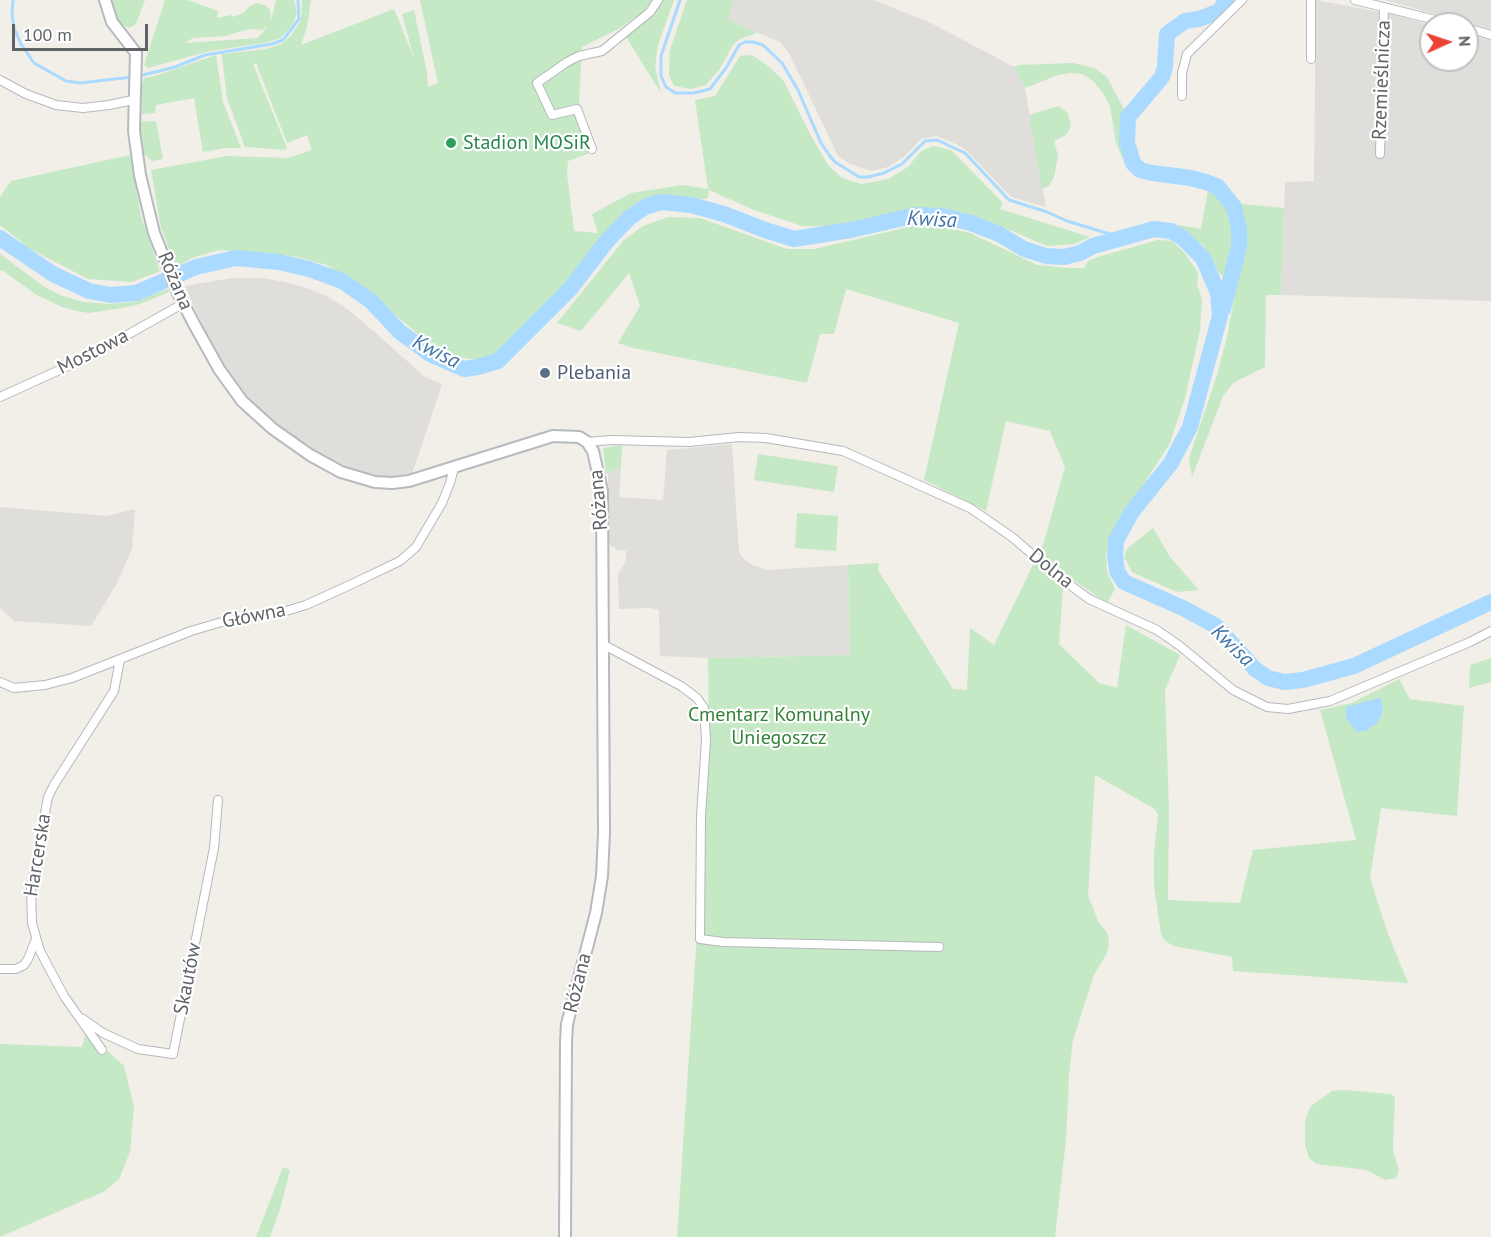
<!DOCTYPE html>
<meta charset="utf-8">
<style>
body{margin:0}
#map{position:relative;width:1491px;height:1237px;overflow:hidden;background:#f1efe8;font-family:"PT Sans",sans-serif}
canvas{display:block}
.north{position:absolute;left:1419px;top:12px;width:60px;height:60px;box-sizing:border-box;background:#fff;border:2px solid #bfc1c3;border-radius:50%;rotate:87deg;font-size:16px;font-weight:700;line-height:24px;text-align:center;color:#5f6368}
.north::after{content:'';display:block;margin:auto;width:21px;height:27px;background:#ea4335;clip-path:polygon(50% 0,100% 100%,50% 72%,0 100%)}
.scale{position:absolute;left:12px;top:24px;width:136px;height:27px;box-sizing:border-box;border:3px solid #5f6368;border-top:0;padding-left:8px;font-size:18px;line-height:21px;white-space:nowrap;color:#5f6368;-webkit-text-stroke:4px #fff;paint-order:stroke}
</style>
<div id="map">
<canvas width="1491" height="1237"></canvas>
<div class="north">N</div>
<div class="scale">100 m</div>
</div>
<script>
const g = document.querySelector('canvas').getContext('2d');
g.lineJoin = 'round';
function paint(path, color) { g.fillStyle = color; g.fill(path, 'evenodd'); }
const poly = rows => new Path2D(rows.map(r => 'M' + r).join(''));
function strokePath(path, color, width, dash) { g.strokeStyle = color; g.lineWidth = width; g.lineCap = dash ? 'butt' : 'round'; g.setLineDash(dash || []); g.stroke(path); }
function drawText(font, color, halo, rows, align = 'center') {
  g.font = font + ' "PT Sans",sans-serif'; g.lineWidth = 4.5; g.setLineDash([]); g.textBaseline = 'middle'; g.strokeStyle = halo; g.fillStyle = color; for (const [text, x, y, turn = 0] of rows) {
    g.save(); g.translate(x, y); g.rotate((+turn || 0) * Math.PI / 180); g.textAlign = isNaN(turn) ? turn : align; if (halo) g.strokeText(text, 0, 0); g.fillText(text, 0, 0); g.restore();
  }
}
const industrial = poly([
 [734,0,874,0,931,23,1014,67,1025,88,1046,207,1011,197,966,150,958,145,937,136,921,139,905,156,888,167,872,171,850,164,838,156,789,53,780,42,727,20],
 [1316,0,1395,15,1431,25,1431,60,1467,60,1467,34,1491,41,1491,301,1281,295,1285,182,1314,181],
 [1384,0,1491,0,1491,29,1406,6],
 [232,278,263,278,285,282,310,289,328,297,346,308,370,328,425,377,442,384,412,474,384,477,353,469,330,459,277,427,252,402,232,378,207,336,185,286],
 [732,444,739,551,741,556,750,564,766,570,848,565,850,655,708,658,660,656,659,610,651,608,619,609,618,574,626,561,626,551,617,550,609,544,608,473,621,467,619,497,663,500,667,450],
 [0,507,107,516,135,509,132,549,116,585,91,626,14,621,0,608]
]);
const green = poly([
 [112,0,145,0,136,24,129,28,120,24,115,16],
 [165,0,188,0,218,11,217,18,231,15,233,17,243,13,250,6,257,3,264,5,270,9,271,21,276,0,294,0,297,13,293,24,281,38,265,43,210,51,148,68,144,65],
 [267,27,258,38,185,43,193,38,225,36,249,29,261,30],
 [302,0,311,0,307,27,301,45,394,9,414,58,402,14,414,10,427,72,428,87,438,83,420,0,652,0,645,10,620,28,582,47,579,104,595,151,568,161,567,174,574,231,598,233,592,214,631,193,683,185,708,189,695,100,715,96,740,56,752,55,767,65,783,80,810,134,828,165,842,178,861,184,888,179,908,167,921,151,933,146,951,150,1003,203,1000,209,1090,237,1074,244,1047,246,1003,227,978,218,927,208,883,215,843,227,802,226,754,210,709,190,707,199,657,198,632,207,572,276,493,356,477,360,456,357,434,347,360,286,327,265,297,257,270,253,219,250,192,258,177,267,170,252,161,228,151,170,227,156,288,158,312,150,307,135,287,143,256,63,253,64,287,148,285,150,245,147,227,98,223,65,222,54,266,49,282,44,293,33,301,20],
 [662,0,674,0,658,45,655,67,661,93,626,37,646,20],
 [687,0,734,0,728,20,757,33,740,39,733,45,719,70,706,85,691,89,674,86,669,75,670,50],
 [216,55,223,102,241,148,225,148,203,152,194,98,156,105,155,113,142,114,142,85,144,78,155,76],
 [1073,63,1094,68,1107,77,1125,111,1122,130,1127,161,1133,173,1124,162,1116,143,1110,106,1103,93,1093,81,1082,74,1070,73,1058,75,1025,88,1014,67,1019,65],
 [1058,106,1068,113,1071,126,1066,135,1054,141,1058,156,1054,177,1049,186,1042,189,1029,115],
 [156,121,163,159,152,161,144,154,139,122],
 [130,155,141,216,160,271,132,282,88,279,30,249,0,225,0,197,11,181],
 [1182,181,1201,184,1215,189,1232,213,1235,234,1234,256,1228,276,1222,276,1219,273,1203,245,1181,233,1179,225,1201,229,1208,190,1169,182],
 [1236,199,1243,204,1284,208,1281,295,1266,295,1265,367,1233,383,1223,396,1192,477,1189,458,1217,375,1227,337,1244,244,1245,221],
 [668,217,700,218,787,249,814,249,913,226,937,226,970,233,1037,265,1069,268,1084,268,1088,261,1098,257,1158,240,1172,241,1184,252,1198,272,1197,284,1202,300,1200,330,1185,398,1169,445,1115,528,1106,552,1107,572,1115,589,1107,603,1037,555,1044,542,1065,467,1050,431,1006,421,986,511,924,480,959,323,846,289,834,334,820,334,807,383,633,348,618,343,640,306,629,273,581,331,557,323,623,241,643,226],
 [0,254,43,286,60,295,83,302,109,304,132,302,168,289,169,292,140,304,122,308,89,313,77,311,62,307,35,294,2,270,0,271],
 [622,445,621,467,606,474,603,448],
 [758,454,838,466,834,492,754,480],
 [797,513,838,516,836,551,795,548],
 [1153,528,1170,557,1199,590,1177,592,1132,572,1124,557,1127,549],
 [879,563,878,570,953,689,967,690,970,628,994,645,1034,563,1063,588,1059,644,1099,683,1117,688,1126,625,1180,655,1165,690,1169,809,1168,900,1240,903,1253,850,1356,840,1320,710,1352,703,1399,679,1410,699,1464,706,1457,816,1381,808,1370,878,1388,934,1408,983,1233,971,1232,957,1174,946,1165,941,1161,934,1154,886,1154,853,1158,815,1155,809,1095,775,1088,896,1099,923,1107,932,1109,941,1107,953,1094,975,1073,1040,1069,1075,1066,1140,1055,1237,677,1237,708,765,709,734,708,658,850,655,848,565],
 [1491,658,1491,682,1469,688,1470,665],
 [84,1031,90,1042,109,1052,124,1066,134,1106,130,1152,119,1179,105,1191,0,1237,0,1044,82,1047,85,1036],
 [1344,1090,1391,1094,1395,1098,1393,1150,1399,1171,1396,1178,1385,1180,1367,1170,1317,1164,1309,1158,1305,1145,1305,1121,1311,1106,1332,1091],
 [283,1167,290,1170,280,1209,270,1237,256,1237]
]);
const water = poly([
 [1379,698,1381,699,1383,707,1381,716,1377,723,1366,731,1357,732,1346,718,1346,707]
]);
const stream = poly([
 [13,0,12,14,14,28,21,44,34,63,66,81,80,83,132,77],
 [680,0,661,56,661,76,666,87,675,93,694,93,710,89,726,68,739,45,745,42,753,42,763,45,782,63,798,90,821,143,830,156,835,162,859,177,868,177,884,173,902,164,925,141,937,140,965,153,1009,200,1047,212,1067,221,1120,237],
 [139,76,175,67,205,55,272,44,283,40,299,19,298,0]
]);
const river = poly([
 [0,238,53,274,89,291,111,295,136,293,196,267,236,258,279,262,309,269,342,281,371,301,400,332,430,354,464,369,478,367,498,361,570,289,607,241,629,218,645,207,661,202,691,205,724,214,765,230,794,239,851,230,916,215,942,216,971,223,999,234,1024,249,1046,256,1064,257,1080,253,1093,246,1154,229,1171,231,1183,238,1203,258,1218,293,1220,316,1190,427,1171,463,1131,513,1116,541,1115,556,1117,571,1124,582,1185,609,1216,626,1255,669,1268,678,1284,682,1303,680,1354,666,1491,602],
 [1223,309,1239,247,1239,228,1234,207,1218,187,1206,182,1191,178,1152,173,1140,170,1133,163,1127,142,1128,117,1162,77,1165,67,1167,34,1185,21,1199,19,1220,11,1226,0]
]);
const street = poly([
 [1355,0,1452,24],
 [1467,28,1491,35],
 [1311,59,1311,0],
 [0,80,26,94,56,105,83,108,109,105,133,100],
 [1182,96,1182,73,1187,54,1242,0],
 [592,149,577,109,552,115,537,83,567,62,579,56,602,51,650,12,658,0],
 [1380,154,1384,7],
 [0,397,88,357,184,303],
 [587,442,612,440,689,442,739,437,766,438,843,451,970,508,1012,537,1054,573,1089,599,1157,630,1180,646,1233,690,1267,707,1288,709,1330,701,1470,642,1491,631],
 [604,645,681,686,697,698,704,708,706,740,701,816,700,939,723,942,939,947],
 [0,682,14,688,45,685,72,678,191,631,225,621,286,611,306,605,352,584,400,561,416,547,442,503,450,483,454,468],
 [0,969,16,969,24,965,28,959,36,939],
 [83,1019,103,1033,138,1049,173,1054,214,848,218,800],
 [102,1050,64,996,40,951,32,923,31,890,48,797,54,785,114,691,120,660]
]);
const secondary = poly([
 [105,0,112,22,136,53,134,131,140,175,154,233,178,293,194,324,219,369,242,401,273,429,310,455,341,472,375,482,392,483,409,481,553,436,579,437,587,442,593,451,602,491,604,833,602,876,596,913,567,1024,566,1042,565,1237]
]);
const markers = [
 [451,143,6,"#2e9e5b"],
 [545,373,6,"#5c6f8a"]
];
const streetNames = [
 ["Rzemieślnicza",1382,80,-88],
 ["Różana",175,281,67],
 ["Mostowa",93,352,-27],
 ["Różana",599,500,-95],
 ["Dolna",1051,569,39],
 ["Główna",254,616,-11],
 ["Harcerska",38,855,-81],
 ["Skautów",188,979,-79],
 ["Różana",578,983,-76]
];
const leisureNames = [
 ["Stadion MOSiR",463,143]
];
const serviceNames = [
 ["Plebania",557,373]
];
const parkNames = [
 ["Cmentarz Komunalny",779,715],
 ["Uniegoszcz",779,738]
];
const waterNames = [
 ["Kwisa",932,220,3],
 ["Kwisa",436,352,27],
 ["Kwisa",1232,646,44]
];
paint(industrial, '#e0deda');
paint(green, '#c5e8c5');
paint(water, '#aadaff');
strokePath(stream, '#aadaff', 3);
strokePath(river, '#aadaff', 16);
strokePath(street, '#b5b8bc', 10);
strokePath(secondary, '#b6babf', 14);
strokePath(street, '#fff', 8);
strokePath(secondary, '#fff', 10);
for (const [x, y, r, color] of markers) { const dot = new Path2D(); dot.arc(x, y, r, 0, 2 * Math.PI); g.fillStyle = color; g.fill(dot); strokePath(dot, '#fff', 2); }
drawText('20px', '#5f6368', '#fff', streetNames);
drawText('20px', '#27864d', '#fff', leisureNames, 'left');
drawText('20px', '#4e5e75', '#fff', serviceNames, 'left');
drawText('20px', '#348238', '#fff', parkNames);
drawText('italic 21px', '#4174aa', '#fff', waterNames);
</script>
